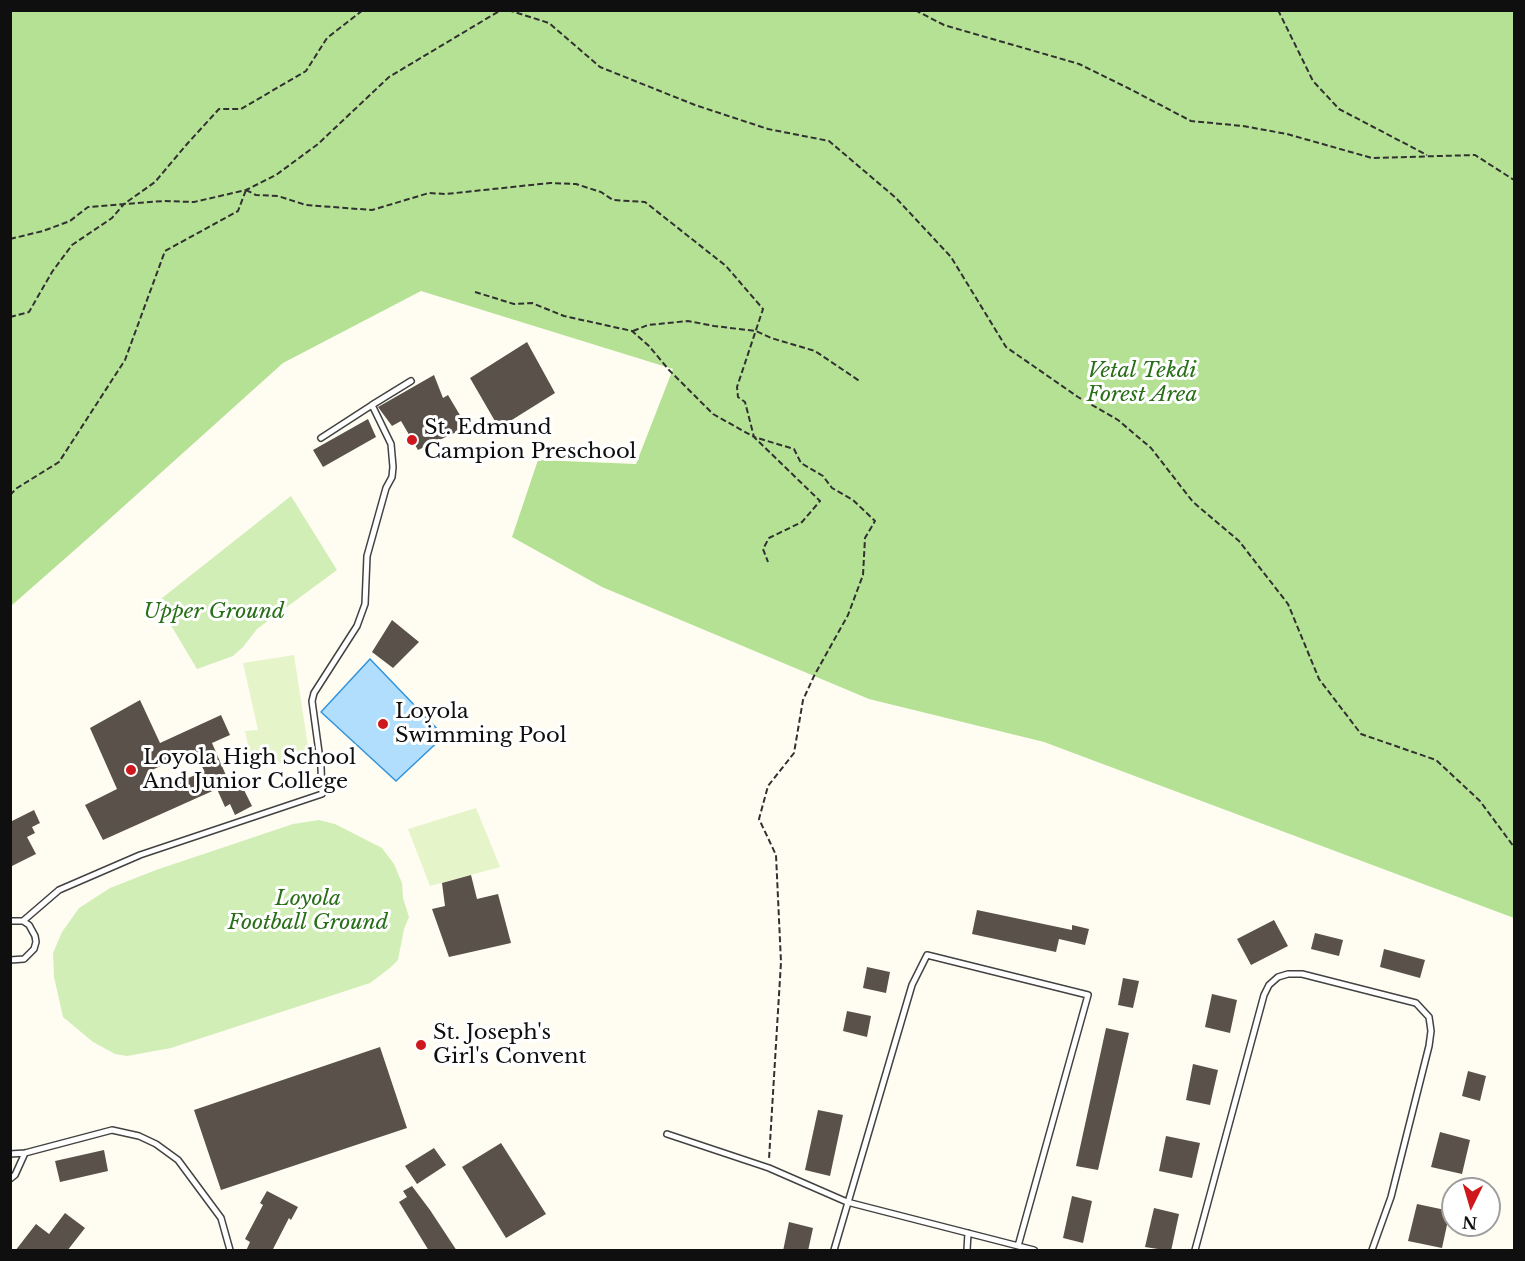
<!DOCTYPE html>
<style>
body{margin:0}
#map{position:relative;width:1525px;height:1261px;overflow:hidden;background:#fffdf2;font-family:"Libre Baskerville",serif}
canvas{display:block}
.frame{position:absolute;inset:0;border:12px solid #0f0f0f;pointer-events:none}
.north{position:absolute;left:1441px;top:1177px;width:60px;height:60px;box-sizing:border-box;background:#fff;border:2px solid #9f9f9f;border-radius:50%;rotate:185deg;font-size:16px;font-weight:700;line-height:24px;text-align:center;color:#0f0f0f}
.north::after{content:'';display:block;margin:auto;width:21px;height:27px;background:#cf181d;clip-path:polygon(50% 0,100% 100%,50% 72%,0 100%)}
</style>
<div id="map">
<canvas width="1525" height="1261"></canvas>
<div class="frame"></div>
<div class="north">N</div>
</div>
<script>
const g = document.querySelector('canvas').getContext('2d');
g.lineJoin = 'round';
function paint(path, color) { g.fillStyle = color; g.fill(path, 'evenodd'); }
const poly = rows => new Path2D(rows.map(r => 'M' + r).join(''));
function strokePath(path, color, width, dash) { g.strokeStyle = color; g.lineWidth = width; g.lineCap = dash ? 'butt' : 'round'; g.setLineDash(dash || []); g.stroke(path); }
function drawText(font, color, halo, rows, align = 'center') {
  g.font = font + ' "Libre Baskerville",serif'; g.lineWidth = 6; g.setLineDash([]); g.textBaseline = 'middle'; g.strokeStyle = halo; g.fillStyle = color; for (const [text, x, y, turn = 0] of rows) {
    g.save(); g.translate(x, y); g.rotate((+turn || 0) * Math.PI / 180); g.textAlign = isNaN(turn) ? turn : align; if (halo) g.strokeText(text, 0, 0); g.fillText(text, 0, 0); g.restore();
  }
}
const green = poly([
 [291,496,337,570,257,629,243,647,233,656,197,669,157,602],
 [319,820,335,824,382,848,394,864,402,883,403,898,409,917,404,929,398,960,390,968,370,983,171,1048,127,1056,115,1054,93,1042,63,1017,54,977,53,953,62,932,79,908,110,888,156,870,293,824]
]);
const forest = poly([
 [11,10,1514,11,1514,918,1044,742,869,699,602,587,512,537,538,460,636,464,673,369,421,291,283,363,94,533,11,606]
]);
const pitch = poly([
 [294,655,310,759,253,767,245,731,258,730,243,663],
 [476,808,500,867,430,886,408,829]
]);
const water = poly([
 [370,659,444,736,396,781,321,712,370,659]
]);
const building = poly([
 [527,342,555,393,499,428,470,378],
 [434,375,443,398,448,395,467,427,418,450,401,421,392,426,378,407],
 [368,419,376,437,323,467,313,450],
 [392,620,419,642,393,668,372,652],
 [140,700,160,743,221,715,230,735,212,743,228,780,237,776,252,806,235,815,230,804,225,807,217,789,103,840,85,805,117,789,90,728],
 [195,750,204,771,162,790,152,770],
 [34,810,40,823,32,827,35,833,27,837,36,854,10,867,10,822],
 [471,875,477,899,498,894,511,943,449,957,432,909,445,906,442,883],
 [977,910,1072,930,1072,925,1089,929,1085,945,1059,939,1056,952,972,934],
 [1274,920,1288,946,1251,965,1237,939],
 [1315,933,1343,940,1339,956,1311,949],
 [1384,949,1425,960,1420,978,1380,967],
 [867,967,890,972,886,993,863,988],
 [1123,978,1139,981,1133,1008,1118,1005],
 [1212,994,1237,1000,1230,1033,1205,1027],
 [847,1011,871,1016,867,1037,843,1031],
 [1106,1028,1129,1033,1098,1170,1076,1166],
 [380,1047,407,1128,221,1190,194,1110],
 [1193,1064,1218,1070,1210,1105,1186,1100],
 [1468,1071,1486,1076,1480,1101,1462,1096],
 [818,1110,843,1115,830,1176,805,1170],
 [1440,1132,1470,1140,1462,1174,1431,1167],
 [1166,1136,1200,1143,1192,1178,1159,1171],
 [501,1143,546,1214,506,1238,462,1167],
 [434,1148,446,1165,417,1184,405,1166],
 [104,1150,108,1171,60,1182,55,1161],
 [412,1186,430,1210,457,1251,429,1251,399,1202,407,1197,403,1191],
 [267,1191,298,1207,291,1220,289,1218,272,1251,246,1251,250,1242,245,1239,263,1205,260,1203],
 [1072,1196,1092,1201,1083,1243,1063,1238],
 [1417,1204,1450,1211,1442,1248,1408,1241],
 [1154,1208,1179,1214,1171,1251,1145,1247],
 [65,1213,85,1228,67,1251,15,1251,36,1224,49,1234],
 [789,1222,813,1228,808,1251,783,1251]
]);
const path = poly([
 [508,10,549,23,600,67,695,105,768,129,829,141,896,198,951,257,1006,347,1078,397,1118,420,1151,448,1193,502,1239,541,1288,604,1319,679,1361,734,1436,760,1480,801,1514,847],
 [915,10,944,25,1079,64,1128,88,1191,121,1243,126,1287,134,1372,158,1475,155,1514,180],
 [1278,10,1313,81,1339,109,1427,155],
 [246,190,256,195,278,196,306,205,372,210,429,193,446,194,550,183,576,184,601,192,613,200,645,202,726,266,763,309,737,387,738,397,745,402,754,437,794,449,801,463,823,476,832,488,853,500,875,521,865,538,863,575,848,615,814,676,803,700,794,753,768,786,759,819,776,855,781,962,769,1159],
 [10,239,43,231,70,221,88,207,124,204,155,182,187,144,219,109,241,109,306,71,327,38,363,10],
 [475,292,514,304,532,303,564,316,632,331,649,346,669,370,713,414,754,437,820,501,802,522,769,538,763,549,768,562],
 [10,317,29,312,52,272,72,245,112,218,124,204,164,201,194,202,246,190,276,175,318,144,389,77,501,10],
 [633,331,648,325,688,321,714,326,756,331,771,338,815,351,861,382],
 [10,495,17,488,59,462,125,360,165,251,238,211,246,190]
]);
const service = poly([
 [372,405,411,381],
 [10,921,23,921,29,925,35,936,36,942,34,949,24,959,10,960],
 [23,921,59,890,140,855,322,794,321,767,312,701,314,693,357,626,365,604,367,556,386,488,392,477,393,467,391,444,372,405,321,438],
 [667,1134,769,1168,847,1202,1034,1250],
 [10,1154,25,1153,112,1130,139,1136,156,1144,178,1160,221,1218,230,1250],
 [10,1179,15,1175,25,1153],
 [834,1250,912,985,927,955,1088,995,1018,1246],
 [967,1250,968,1233],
 [1195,1250,1264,995,1269,985,1278,977,1288,974,1302,974,1416,1003,1429,1017,1431,1031,1429,1046,1391,1197,1372,1250]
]);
const markers = [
 [412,440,6,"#cf181d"],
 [383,724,6,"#cf181d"],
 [131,770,6,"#cf181d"],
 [421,1045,6,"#cf181d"]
];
const parkNames = [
 ["Vetal Tekdi",1142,371],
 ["Forest Area",1142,395],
 ["Upper Ground",214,612],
 ["Loyola",308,899],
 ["Football Ground",308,923]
];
const poiNames = [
 ["St. Edmund",424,428],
 ["Campion Preschool",424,452],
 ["Loyola",395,712],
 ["Swimming Pool",395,736],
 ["Loyola High School",143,758],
 ["And Junior College",143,782],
 ["St. Joseph's",433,1033],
 ["Girl's Convent",433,1057]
];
paint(green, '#d2eeb7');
paint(forest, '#b5e194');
paint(pitch, '#e5f4c9');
paint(water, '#b1defc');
strokePath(water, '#3093db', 1.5);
paint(building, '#59514a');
strokePath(service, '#424242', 8);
strokePath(path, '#313131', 2, [6, 3]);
strokePath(service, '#fff', 5);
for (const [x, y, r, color] of markers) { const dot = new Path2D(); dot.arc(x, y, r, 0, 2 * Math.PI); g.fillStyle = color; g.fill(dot); strokePath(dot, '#fff', 2); }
drawText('italic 21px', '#286f18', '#fff', parkNames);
drawText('21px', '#0f0f0f', '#fff', poiNames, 'left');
</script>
